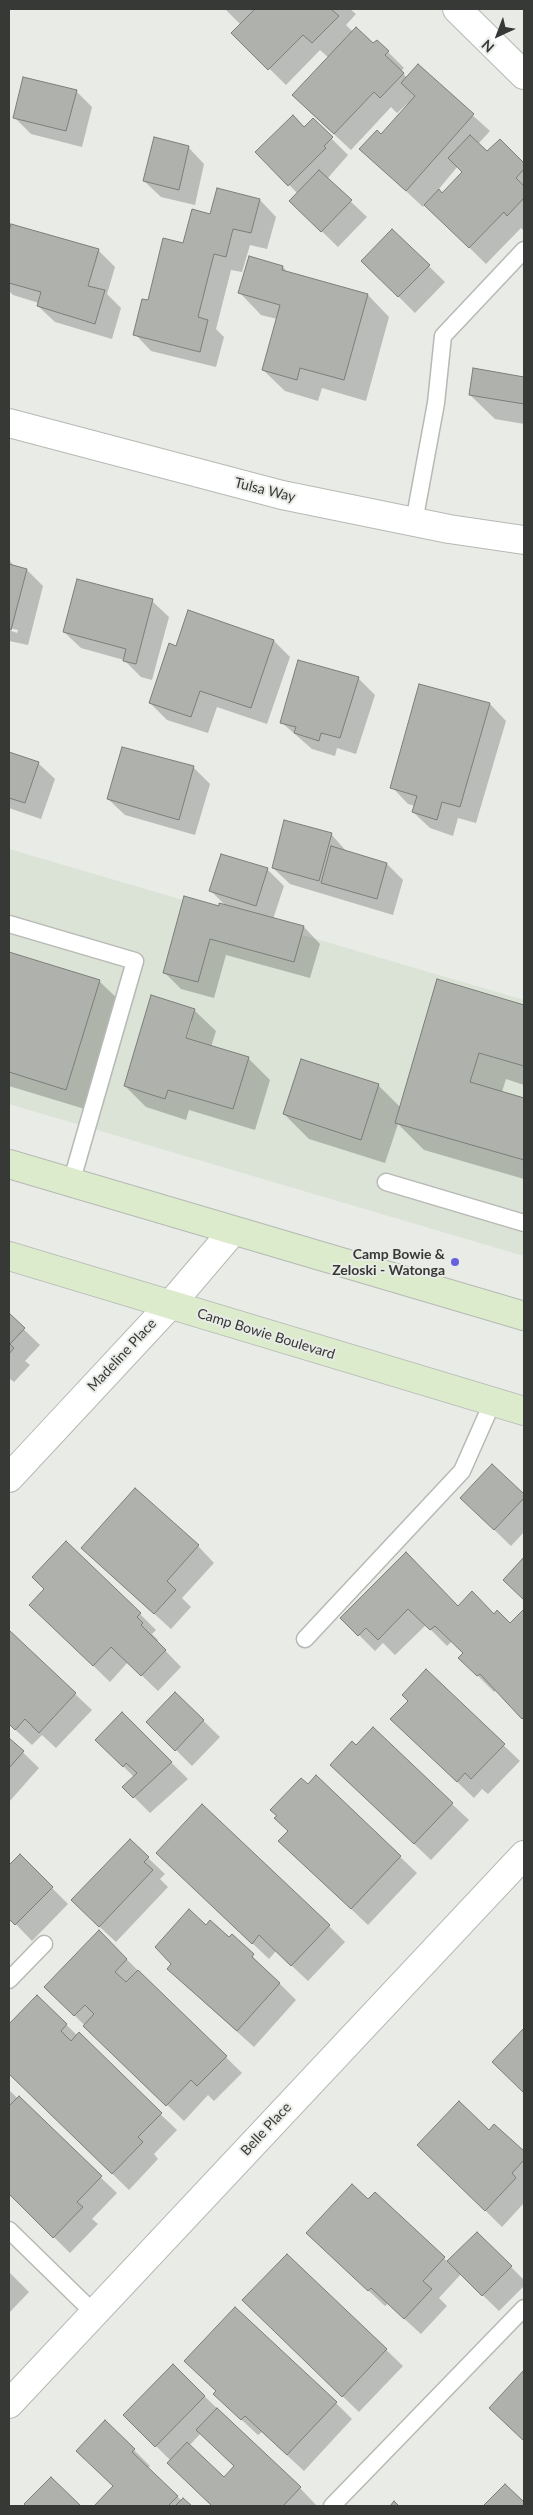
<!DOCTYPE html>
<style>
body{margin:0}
#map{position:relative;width:533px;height:2515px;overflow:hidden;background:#e8ebe6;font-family:Lato,sans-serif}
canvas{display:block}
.frame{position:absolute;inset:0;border:10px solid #373937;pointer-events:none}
.north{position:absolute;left:473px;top:10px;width:50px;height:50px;-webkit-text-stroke:4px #e8ebe6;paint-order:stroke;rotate:223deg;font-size:14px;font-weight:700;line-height:20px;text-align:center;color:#373937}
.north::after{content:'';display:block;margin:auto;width:18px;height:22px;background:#373937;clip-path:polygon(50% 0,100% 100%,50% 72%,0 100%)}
</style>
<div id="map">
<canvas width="533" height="2515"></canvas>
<div class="frame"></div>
<div class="north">N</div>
</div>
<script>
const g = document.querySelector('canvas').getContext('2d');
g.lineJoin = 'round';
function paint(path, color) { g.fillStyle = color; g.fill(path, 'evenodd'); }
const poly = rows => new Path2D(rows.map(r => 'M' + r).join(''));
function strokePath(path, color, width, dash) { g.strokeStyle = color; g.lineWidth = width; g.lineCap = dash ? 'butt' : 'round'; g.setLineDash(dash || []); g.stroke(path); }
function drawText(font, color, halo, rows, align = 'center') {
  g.font = font + ' Lato,sans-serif'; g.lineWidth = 4; g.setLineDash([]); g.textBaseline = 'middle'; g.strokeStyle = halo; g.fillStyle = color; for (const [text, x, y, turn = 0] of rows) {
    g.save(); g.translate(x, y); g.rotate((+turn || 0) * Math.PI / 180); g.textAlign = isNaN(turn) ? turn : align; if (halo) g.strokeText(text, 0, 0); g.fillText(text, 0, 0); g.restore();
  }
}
const built = poly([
 [9,849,524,1000,524,1256,9,1104]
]);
const shadow = poly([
 [225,9,350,9,356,14,346,25,353,32,388,52,404,68,401,71,407,78,418,66,490,131,478,144,488,153,500,141,524,165,524,231,521,228,486,264,425,204,423,207,361,149,381,136,409,104,408,103,397,113,391,107,351,150,310,112,329,58,320,50,286,85,233,33,241,25],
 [458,166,464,172,442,194,438,190],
 [76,91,92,107,82,147,31,134,14,117],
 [313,120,348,155,327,179,367,217,338,247,307,217,298,194,257,152,304,129],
 [188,147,204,164,195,205,161,197,144,181],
 [218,190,260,200,276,217,267,249,250,245,242,272,231,270,216,329,224,337,216,367,151,351,135,334,149,302,211,215],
 [12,225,98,250,115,267,107,294,121,308,112,339,55,322,38,306,39,303,13,295,9,291,9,236],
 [392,230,445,282,415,313,363,261],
 [250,258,283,267,288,273,368,295,389,317,366,401,322,388,318,401,285,391,263,370,277,319,261,315,240,293],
 [474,370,524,378,524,424,495,419,470,395],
 [9,560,15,567,27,570,43,586,28,645,9,641,9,630,17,633,18,630,9,628],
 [152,601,169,617,152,680,141,677,124,660,81,648,64,632],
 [189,612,274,641,290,657,267,724,217,707,208,733,167,720,150,703,176,647],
 [358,678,375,695,356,754,337,748,335,756,312,749,281,722],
 [419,685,490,704,506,721,476,823,458,818,453,836,430,828,413,812,415,806,408,804,392,787],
 [9,753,38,763,55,779,41,819,9,808],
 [193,767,210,784,195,835,125,815,108,799],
 [331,834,347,852,387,864,403,880,393,915,290,884,273,868],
 [267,869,284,886,273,919,304,927,320,944,310,978,226,955,214,998,181,989,164,972,220,908,226,906,211,891],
 [9,953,99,981,121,1002,88,1110,9,1086],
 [438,981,524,1006,524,1085,506,1079,502,1092,524,1099,524,1179,424,1150,398,1124,385,1163,309,1139,284,1114,378,1085,401,1108],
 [194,1010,216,1031,211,1047,248,1058,270,1080,255,1130,189,1110,186,1120,146,1107,125,1086],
 [190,1021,192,1021,185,1044,183,1044],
 [9,1315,40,1345,25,1361,30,1365,14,1382,9,1378],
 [492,1465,524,1495,524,1532,511,1546,478,1514],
 [198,1546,214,1563,182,1598,191,1607,171,1629,99,1564],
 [406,1554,458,1607,495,1615,510,1625,524,1611,524,1720,496,1690,494,1692,460,1658,464,1653,452,1641,447,1646,426,1625,395,1655,383,1643,375,1651,342,1618],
 [140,1614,156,1630,152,1634,158,1640,157,1642,181,1667,158,1691,128,1662,110,1682,47,1621],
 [9,1632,92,1710,56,1748,42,1735,32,1745,9,1724],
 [426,1671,520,1761,488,1794,482,1789,474,1798,408,1735,409,1701],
 [175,1693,220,1737,192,1766,164,1738],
 [122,1714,188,1779,150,1813,124,1787,134,1777,97,1740],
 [9,1739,39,1768,9,1802],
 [357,1747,452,1804,469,1820,431,1860,348,1781],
 [316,1777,417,1873,368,1925,296,1857,289,1831,308,1786],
 [130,1841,165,1874,160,1879,168,1887,116,1942,89,1917],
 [20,1856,68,1904,32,1941,9,1917,9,1867],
 [174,1869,329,1926,345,1942,308,1981,276,1951,269,1959],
 [206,1927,229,1939,232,1936,296,2000,254,2047,185,1985,173,1964],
 [99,1932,242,2073,214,2101,208,2095,184,2121,45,1987],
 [37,1997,177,2130,154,2154,158,2159,129,2190,9,2073,9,2026],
 [524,2030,524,2092,493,2062],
 [9,2090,117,2193,92,2219,98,2224,70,2253,9,2193],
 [494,2125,524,2153,524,2203,502,2227,419,2145,489,2131],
 [375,2194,448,2262,477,2233,524,2280,524,2286,499,2311,461,2274,439,2298,447,2306,421,2334,388,2304,385,2306,324,2249],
 [287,2255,403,2366,359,2412,260,2317],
 [9,2272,29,2292,9,2313],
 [173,2366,300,2488,316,2505,314,2506,213,2506,185,2479,170,2460,125,2415],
 [201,2433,236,2466,224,2479,189,2446],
 [524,2372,524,2440,490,2408],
 [336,2403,352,2419,304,2471,262,2432,258,2435,231,2410],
 [134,2450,150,2466,148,2468,182,2501,183,2500,190,2506,96,2506,114,2487,94,2467],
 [51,2478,80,2506,28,2506,26,2504]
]);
const building = poly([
 [255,9,331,9,339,16,312,43,303,35,268,70,231,33,255,9],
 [356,27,373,43,377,40,389,51,385,55,404,73,380,98,374,92,334,134,292,95,356,27],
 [418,64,474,114,406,191,359,149,377,130,381,134,415,96,401,83,418,64],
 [23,77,77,90,66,131,13,118,23,77],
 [293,115,304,127,313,118,333,137,324,146,326,148,288,186,255,152,293,115],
 [470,135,487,151,500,139,524,163,524,169,516,178,524,186,524,198,507,216,504,212,469,248,424,205,439,189,442,193,462,172,448,158,470,135],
 [154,137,189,146,179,190,143,181,154,137],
 [319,170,352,200,321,232,289,201,319,170],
 [217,188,260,199,251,233,233,229,226,257,214,254,198,317,208,320,200,352,133,335,142,299,148,300,163,238,183,243,192,209,210,214,217,188],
 [11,224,99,249,88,286,105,290,95,324,37,306,41,292,9,283,9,231,11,224],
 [392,229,430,265,398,297,361,261,392,229],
 [249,256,283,266,282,270,368,294,344,380,300,368,297,380,262,370,280,305,238,293,249,256],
 [473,368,524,377,524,404,469,395,473,368],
 [9,564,27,569,11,630,9,629,9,564],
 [77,579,153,599,136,664,123,661,126,649,63,632,77,579],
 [188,610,274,640,251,708,200,691,191,717,149,703,169,643,176,646,188,610],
 [298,660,359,677,340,738,321,733,319,741,294,733,296,727,280,723,298,660],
 [419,684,490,703,460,807,442,802,437,820,412,812,417,796,390,788,419,684],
 [122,747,194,766,179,820,107,799,122,747],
 [9,752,39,762,25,803,9,798,9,752],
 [284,820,332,833,319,881,272,868,284,820],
 [331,846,387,863,377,899,321,883,331,846],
 [221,854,268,868,256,906,209,891,221,854],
 [184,896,219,906,219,903,304,926,294,962,210,939,198,982,163,973,184,896],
 [9,952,100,980,66,1090,9,1072,9,952],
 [437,979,524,1005,524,1066,479,1053,470,1082,524,1098,524,1160,395,1123,437,979],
 [151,995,195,1009,186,1038,249,1057,233,1109,168,1090,165,1099,124,1086,151,995],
 [301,1059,379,1084,361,1140,283,1114,301,1059],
 [9,1313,25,1328,10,1344,14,1348,9,1354,9,1313],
 [492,1464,524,1494,524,1498,494,1530,460,1498,492,1464],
 [135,1488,199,1545,167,1581,176,1590,154,1614,81,1548,135,1488],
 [66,1541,141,1613,137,1617,143,1623,141,1625,166,1650,141,1676,111,1647,93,1666,29,1605,44,1589,32,1577,66,1541],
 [406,1552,458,1606,472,1591,494,1614,497,1610,510,1623,524,1609,524,1717,522,1719,480,1674,477,1676,458,1658,463,1653,435,1626,430,1630,408,1609,378,1640,366,1628,358,1636,340,1618,406,1552],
 [524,1557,524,1600,503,1580,524,1557],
 [9,1630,76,1693,39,1733,25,1719,15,1730,9,1724,9,1630],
 [426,1669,505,1744,471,1779,465,1773,457,1782,390,1719,408,1701,402,1695,426,1669],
 [175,1692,204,1720,175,1751,146,1722,175,1692],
 [122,1712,172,1762,133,1798,122,1787,137,1773,126,1763,123,1767,95,1740,122,1712],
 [373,1727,453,1803,414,1844,330,1765,352,1741,356,1745,373,1727],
 [9,1738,24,1751,9,1768,9,1738],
 [316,1775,401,1856,351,1909,278,1841,288,1831,274,1818,277,1816,270,1810,301,1778,308,1784,316,1775],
 [202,1804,330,1925,291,1966,259,1935,252,1944,156,1853,202,1804],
 [130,1839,149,1857,144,1862,153,1870,99,1927,71,1900,130,1839],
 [20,1854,53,1887,15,1925,9,1919,9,1865,20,1854],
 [189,1909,206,1925,210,1920,229,1937,232,1934,254,1954,252,1957,280,1983,237,2031,167,1969,171,1964,155,1947,189,1909],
 [99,1930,127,1959,115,1972,126,1982,138,1970,227,2056,197,2086,191,2080,166,2106,83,2026,94,2014,85,2005,74,2016,44,1987,99,1930],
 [37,1995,67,2024,61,2031,71,2041,79,2032,162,2113,138,2137,143,2142,112,2174,9,2074,9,2024,37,1995],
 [524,2028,524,2093,492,2062,524,2028],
 [19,2096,102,2176,77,2202,83,2207,53,2238,9,2194,9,2106,19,2096],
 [459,2101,489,2130,494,2124,524,2151,524,2160,512,2173,516,2178,485,2211,417,2145,459,2101],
 [352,2184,368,2199,375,2192,445,2257,423,2281,432,2289,404,2319,371,2288,368,2291,306,2233,352,2184],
 [477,2232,512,2266,482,2296,447,2261,477,2232],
 [287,2254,387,2349,342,2397,242,2300,287,2254],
 [235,2307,337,2402,287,2455,245,2416,241,2420,213,2394,216,2391,184,2361,235,2307],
 [173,2364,205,2396,155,2447,123,2415,173,2364],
 [524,2370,524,2441,489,2408,524,2370],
 [217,2408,301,2487,283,2506,212,2506,167,2463,187,2442,224,2477,234,2466,196,2430,217,2408],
 [105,2420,135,2449,132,2452,178,2496,168,2506,94,2506,113,2486,76,2451,105,2420],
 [51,2477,81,2506,26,2506,24,2504,51,2477],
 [505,2484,524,2502,524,2506,483,2506,505,2484],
 [183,2498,192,2506,175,2506,183,2498],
 [394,2501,399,2506,390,2506,394,2501]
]);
const service = poly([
 [414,522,436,403,443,336,524,250],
 [9,924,135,961,71,1183],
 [386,1182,524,1223],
 [305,1639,462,1471,493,1401],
 [9,1980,44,1944],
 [9,2230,94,2313],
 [332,2506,524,2308]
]);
const minor = poly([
 [457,9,524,75],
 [9,423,282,495,449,529,524,540],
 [9,1478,170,1305,233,1231],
 [9,2404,524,1855]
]);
const secondary = poly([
 [9,1164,524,1316],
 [9,1256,524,1411]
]);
const markers = [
 [455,1262,5,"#6562db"]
];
const streetNames = [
 ["Tulsa Way",265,490,14],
 ["Camp Bowie Boulevard",266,1334,17],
 ["Madeline Place",122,1355,-47],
 ["Belle Place",266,2129,-47]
];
const poiNames = [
 ["Camp Bowie &",445,1254],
 ["Zeloski - Watonga",445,1270]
];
paint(built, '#dbe2d6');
paint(shadow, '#0003');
paint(building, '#aeb1ac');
strokePath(building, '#7b7e79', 1);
strokePath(service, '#b6b9b4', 19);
strokePath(minor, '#b6b9b4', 30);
strokePath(secondary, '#b6b9b4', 30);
strokePath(service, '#fff', 16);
strokePath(minor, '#fff', 28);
strokePath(secondary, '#dcebcb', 28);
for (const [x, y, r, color] of markers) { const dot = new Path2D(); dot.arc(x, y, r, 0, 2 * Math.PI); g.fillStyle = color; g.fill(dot); strokePath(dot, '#e8ebe6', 2); }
drawText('14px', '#373937', '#e8ebe6', streetNames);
drawText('bold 14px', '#373937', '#e8ebe6', poiNames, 'right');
</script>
